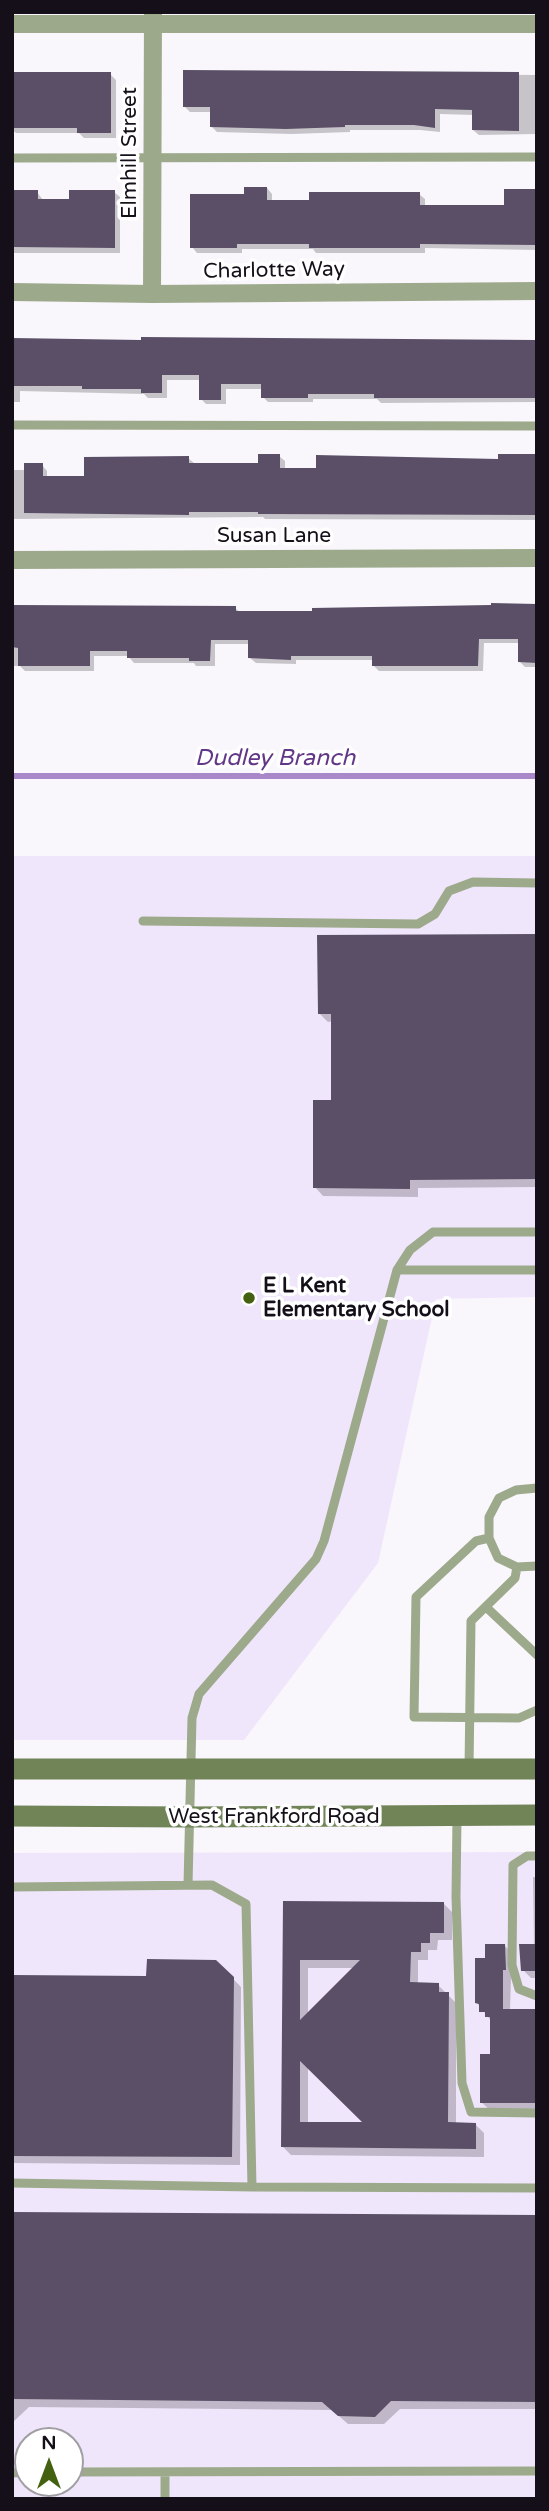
<!DOCTYPE html>
<style>
body{margin:0}
#map{position:relative;width:549px;height:2511px;overflow:hidden;background:#f9f6fc;font-family:"Varela Round",sans-serif}
canvas{display:block}
.frame{position:absolute;inset:0;border:14px solid #140f18;pointer-events:none}
.north{position:absolute;left:14px;top:2427px;width:70px;height:70px;box-sizing:border-box;background:#fff;border:2px solid #a19fa3;border-radius:50%;rotate:0deg;font-size:19px;font-weight:700;line-height:28px;text-align:center;color:#140f18}
.north::after{content:'';display:block;margin:auto;width:24px;height:32px;background:#446011;clip-path:polygon(50% 0,100% 100%,50% 72%,0 100%)}
</style>
<div id="map">
<canvas width="549" height="2511"></canvas>
<div class="frame"></div>
<div class="north">N</div>
</div>
<script>
const g = document.querySelector('canvas').getContext('2d');
g.lineJoin = 'round';
function paint(path, color) { g.fillStyle = color; g.fill(path, 'evenodd'); }
const poly = rows => new Path2D(rows.map(r => 'M' + r).join(''));
function strokePath(path, color, width, dash) { g.strokeStyle = color; g.lineWidth = width; g.lineCap = dash ? 'butt' : 'round'; g.setLineDash(dash || []); g.stroke(path); }
function drawText(font, color, halo, rows, align = 'center') {
  g.font = font + ' "Varela Round",sans-serif'; g.lineWidth = 7; g.setLineDash([]); g.textBaseline = 'middle'; g.strokeStyle = halo; g.fillStyle = color; for (const [text, x, y, turn = 0] of rows) {
    g.save(); g.translate(x, y); g.rotate((+turn || 0) * Math.PI / 180); g.textAlign = isNaN(turn) ? turn : align; if (halo) g.strokeText(text, 0, 0); g.fillText(text, 0, 0); g.restore();
  }
}
const built = poly([
 [12,856,537,856,537,1297,436,1299,378,1563,244,1740,12,1740],
 [537,1852,537,2499,12,2499,12,1853],
 [28,2441,70,2441,70,2483,28,2483]
]);
const shadow = poly([
 [185,72,537,75,537,134,479,135,473,130,474,115,440,114,440,132,420,130,350,130,350,132,292,134,217,132,211,126,211,112,190,112,185,107],
 [12,74,110,74,116,80,116,138,84,138,79,133,16,133,12,130],
 [267,188,272,194,272,202,311,202,419,194,425,199,425,206,505,206,537,190,537,250,425,248,425,253,316,253,313,249,242,249,242,253,197,253,192,247,245,196],
 [12,192,37,192,43,200,71,200,114,192,120,197,120,253,12,253],
 [12,340,537,340,537,402,381,403,377,399,313,399,313,402,268,402,263,397,263,389,226,389,226,404,206,404,201,399,201,380,167,380,167,398,148,398,144,394,20,391,20,402,12,402],
 [279,456,285,461,285,470,318,470,318,456,499,460,537,456,537,520,265,519,263,517,12,519,12,470,26,470,42,465,47,471,47,477,85,477,188,458,194,463,260,465],
 [537,605,537,667,525,667,520,662,520,643,484,643,483,671,379,671,374,666,374,660,296,660,296,664,256,663,250,658,250,644,215,644,215,666,196,666,194,663,134,663,128,656,94,656,94,671,25,671,20,666,12,666,12,607,235,608,240,612,314,612],
 [537,936,537,1187,418,1188,418,1197,323,1196,315,1187,333,1102,333,1021,328,1022,319,1013],
 [533,1877,537,1877,537,1978,531,1978,523,1970,534,1945],
 [285,1903,443,1903,452,1912,452,1940,438,1940,437,1950,428,1950,428,1960,418,1960,418,1984,438,1985,456,2003,456,2124,475,2124,484,2133,484,2157,291,2155,283,2147],
 [308,1968,355,1968,308,2015],
 [308,2066,367,2124,308,2124],
 [504,1945,513,1954,514,1978,511,1978,510,2010,537,2010,537,2110,490,2110,481,2102,492,2056,492,2022,477,2003,487,1959],
 [216,1961,241,1987,240,2165,12,2163,12,1977,148,1978],
 [12,2214,537,2217,537,2409,400,2409,384,2424,348,2424,332,2410,29,2407,12,2423]
]);
const stream = poly([
 [12,776,537,776]
]);
const building = poly([
 [183,70,519,72,519,131,472,130,472,110,435,109,435,128,414,125,345,125,345,127,286,129,210,127,210,107,183,107],
 [12,72,111,72,111,133,77,133,77,128,12,128],
 [244,187,267,187,267,200,309,200,309,192,420,192,420,205,504,205,504,189,537,189,537,245,420,244,420,248,309,248,309,244,237,244,237,248,190,248,190,194,244,194],
 [12,190,38,190,38,199,69,199,69,190,115,190,115,248,12,247],
 [141,337,536,340,536,398,374,398,374,394,308,394,308,398,261,398,261,384,221,384,221,400,199,400,199,375,162,375,162,393,141,393,141,389,82,389,82,386,12,386,12,338,141,340],
 [258,454,280,454,280,468,316,468,316,455,498,459,498,454,537,454,537,515,258,514,258,512,189,512,189,515,24,513,24,463,43,463,43,476,84,476,84,457,189,456,189,463,258,463],
 [491,603,537,604,537,663,518,662,518,639,479,639,478,666,372,666,372,656,291,656,291,660,248,658,248,640,211,640,210,661,189,661,189,658,127,658,127,651,90,651,90,666,18,666,18,648,12,647,12,605,236,606,236,611,312,611,312,608,491,605],
 [537,934,537,1179,410,1180,410,1189,313,1188,313,1100,331,1100,331,1014,318,1014,317,935],
 [283,1901,444,1902,444,1933,430,1933,430,1943,421,1943,421,1952,411,1952,410,1982,439,1983,439,1992,449,1992,448,2122,476,2123,476,2149,281,2147],
 [300,1960,360,1960,300,2020],
 [300,2061,362,2122,300,2122],
 [485,1944,505,1944,506,1970,503,1970,503,2009,537,2009,537,2103,480,2103,480,2054,490,2054,490,2017,485,2017,485,2012,479,2012,479,2004,475,2003,475,1958,485,1958],
 [519,1944,537,1944,537,1971,521,1971],
 [147,1959,216,1960,234,1977,232,2157,12,2156,12,1975,146,1976],
 [12,2212,537,2215,537,2402,391,2401,375,2417,338,2416,322,2402,12,2399]
]);
const lane = poly([
 [12,158,537,157],
 [12,425,537,426],
 [143,921,418,924,435,914,449,891,473,882,537,883],
 [397,1270,537,1270],
 [537,1488,516,1490,499,1498,489,1517,489,1538,498,1558,517,1567,537,1566],
 [489,1538,476,1541,416,1597,414,1717,519,1718,537,1710],
 [486,1607,537,1655],
 [469,1769,471,1621,515,1578,517,1567],
 [457,1816,456,1897,462,2083,471,2112,537,2113],
 [537,1856,527,1856,513,1865,512,1965,519,1989,537,1996],
 [188,1885,192,1718,199,1694,316,1559,324,1541,397,1270,410,1250,433,1232,537,1232],
 [12,1887,212,1885,246,1904,252,2187,12,2183],
 [252,2187,537,2188],
 [70,2472,537,2471],
 [165,2472,165,2499],
 [12,2473,28,2472]
]);
const street = poly([
 [12,24,537,24],
 [12,292,152,294,537,291],
 [152,294,153,12],
 [12,560,537,558]
]);
const secondary = poly([
 [12,1769,537,1769],
 [12,1816,188,1817,537,1815]
]);
const markers = [
 [249,1298,7,"#446011"]
];
const streetNames = [
 ["Elmhill Street",130,153,-90],
 ["Charlotte Way",274,271,-1],
 ["Susan Lane",274,536],
 ["West Frankford Road",274,1817]
];
const poiNames = [
 ["E L Kent",263,1286],
 ["Elementary School",263,1310]
];
const waterNames = [
 ["Dudley Branch",275,759]
];
paint(built, '#f0e6fb');
paint(shadow, '#0003');
strokePath(stream, '#a988ca', 6);
paint(building, '#5a4f66');
strokePath(lane, '#9caa8b', 9);
strokePath(street, '#9caa8b', 18);
strokePath(secondary, '#708457', 21);
for (const [x, y, r, color] of markers) { const dot = new Path2D(); dot.arc(x, y, r, 0, 2 * Math.PI); g.fillStyle = color; g.fill(dot); strokePath(dot, '#fff', 2.5); }
drawText('21px', '#140f18', '#fff', streetNames);
drawText('bold 21px', '#140f18', '#fff', poiNames, 'left');
drawText('italic 23px', '#633787', '#fff', waterNames);
</script>
